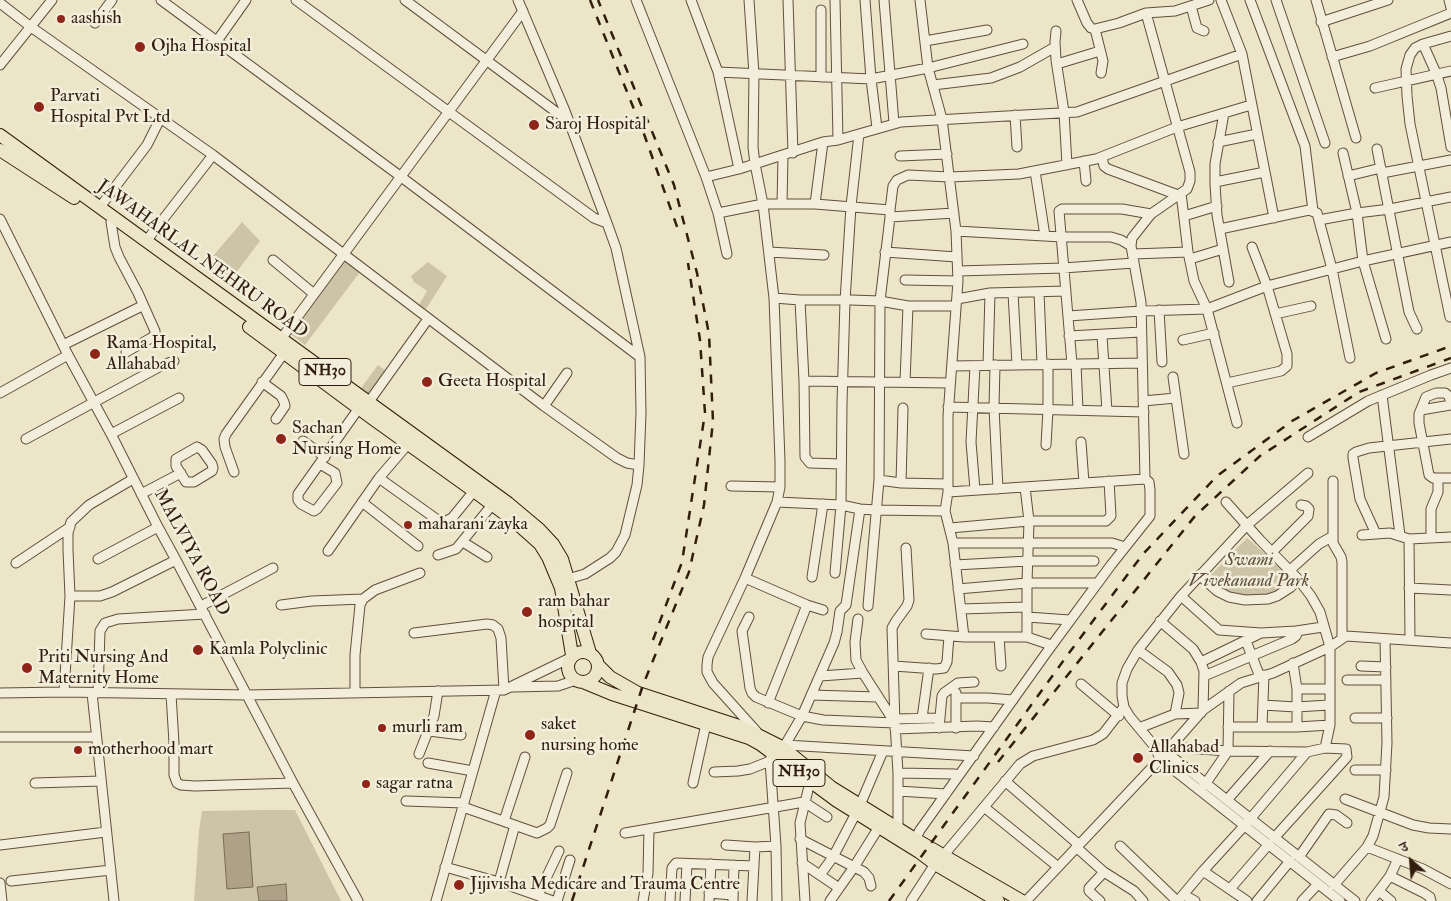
<!DOCTYPE html>
<meta charset="utf-8">
<style>
body{margin:0}
#map{position:relative;width:1451px;height:901px;overflow:hidden;background:#ede5c7;font-family:"IM FELL Double Pica","Noto Serif Devanagari",serif}
canvas{display:block}
.north{position:absolute;left:1386px;top:836px;width:50px;height:50px;-webkit-text-stroke:4px #f3eedb;paint-order:stroke;rotate:333deg;font-size:14px;font-weight:700;line-height:20px;text-align:center;color:#311d0c}
.north::after{content:'';display:block;margin:auto;width:18px;height:22px;background:#311d0c;clip-path:polygon(50% 0,100% 100%,50% 72%,0 100%)}
</style>
<div id="map">
<canvas width="1451" height="901"></canvas>
<div class="north">उ</div>
</div>
<script>
const g = document.querySelector('canvas').getContext('2d');
g.lineJoin = 'round';
function paint(path, color) { g.fillStyle = color; g.fill(path, 'evenodd'); }
const poly = rows => new Path2D(rows.map(r => 'M' + r).join(''));
function strokePath(path, color, width, dash) { g.strokeStyle = color; g.lineWidth = width; g.lineCap = dash ? 'butt' : 'round'; g.setLineDash(dash || []); g.stroke(path); }
function drawText(font, color, halo, rows, align = 'center') {
  g.font = font + ' "IM FELL Double Pica",serif'; g.lineWidth = 5; g.setLineDash([]); g.textBaseline = 'middle'; g.strokeStyle = halo; g.fillStyle = color; for (const [text, x, y, turn = 0] of rows) {
    g.save(); g.translate(x, y); g.rotate((+turn || 0) * Math.PI / 180); g.textAlign = isNaN(turn) ? turn : align; if (halo) g.strokeText(text, 0, 0); g.fillText(text, 0, 0); g.restore();
  }
}
const green = poly([
 [242,222,260,241,232,278,207,263],
 [342,259,360,272,305,345,287,331],
 [428,262,447,276,426,309,419,305,427,291,414,282,411,276],
 [378,365,389,373,369,399,359,391],
 [1247,538,1292,577,1284,587,1274,593,1254,596,1244,596,1224,590,1215,584,1209,577],
 [264,810,295,810,341,901,194,901,199,831,202,811]
]);
const water = poly([
 [249,832,253,887,227,889,223,834,249,832],
 [286,884,287,901,259,901,257,887,286,884]
]);
const minor = poly([
 [161,0,400,176,640,357],
 [296,0,594,218,607,223],
 [405,0,567,120],
 [518,0,565,111,607,223,616,248,640,357,641,413,639,465,637,485,625,535,616,552,610,558,585,574,564,580],
 [636,0,706,177,718,213,727,254],
 [691,0,718,72,739,169],
 [749,0,754,74,753,147,755,164,763,204,774,298,780,461,780,487,777,502,745,578,708,657,707,665,707,672,713,683,757,732],
 [788,0,793,153],
 [835,0,838,140],
 [865,0,871,79,877,128],
 [884,0,894,123],
 [920,0,928,68,942,119,956,231,958,281,948,416,948,492,945,511,953,543,964,637,1027,637,1051,645],
 [1077,0,1087,23,1091,28,1095,29,1119,23,1146,13,1175,11,1209,0],
 [1221,0,1242,54,1274,218],
 [1250,0,1305,146,1313,211],
 [1276,0,1325,143],
 [1316,0,1356,138],
 [1449,0,1451,8],
 [0,3,31,27,213,155,544,406,617,458,627,463,639,465],
 [1191,6,1197,28,1204,31],
 [821,10,821,77],
 [1321,22,1388,0],
 [95,23,112,0],
 [1095,29,1103,61,1101,73],
 [1056,31,1055,42,1056,60,1064,112,1067,165],
 [217,41,246,0],
 [925,41,987,30],
 [1423,44,1436,73,1441,88,1451,147],
 [1332,57,1370,46,1451,13],
 [1057,64,1100,51],
 [0,65,52,0],
 [718,72,871,79,928,68,1023,44],
 [933,85,991,78,1020,67,1055,47],
 [1375,88,1451,71],
 [1224,113,1215,164,1215,184,1217,215,1229,282],
 [1015,115,1017,147],
 [1218,142,1257,134],
 [1377,149,1409,312,1417,329],
 [1343,153,1357,213,1363,261,1386,339],
 [900,156,947,154],
 [1102,157,1104,166,1108,169,1178,195],
 [1084,161,1086,181],
 [1035,171,1045,236],
 [1382,173,1451,160],
 [1348,176,1381,168],
 [706,177,739,169,823,142,838,140,901,122,1077,112,1242,54],
 [1215,182,1265,172],
 [1181,193,1188,252,1194,281,1207,309,1237,423],
 [782,204,783,156],
 [815,204,890,210],
 [100,207,147,145,161,117],
 [718,213,763,204,815,204,823,142],
 [1184,216,1217,206],
 [890,217,954,213],
 [0,219,68,355,111,434,158,527,176,560,293,783,358,901],
 [1319,220,1357,213,1390,209,1451,197],
 [111,222,115,247,119,257,138,293,155,331,155,335,151,338,126,352],
 [1220,229,1309,210,1317,213,1332,269,1350,358],
 [956,231,1062,237,1111,237,1121,240,1131,246],
 [147,240,213,155],
 [769,252,824,255],
 [885,252,957,257],
 [1133,254,1188,252],
 [1190,259,1223,249],
 [273,260,314,294],
 [958,271,1063,268,1134,263],
 [905,280,958,281],
 [1039,292,1042,364],
 [990,293,1066,291],
 [1013,293,1017,365],
 [774,298,800,300,851,300,880,301,908,306,956,306],
 [957,299,990,293,988,365],
 [800,300,804,381,805,457,810,463,841,464],
 [1159,310,1162,362],
 [1275,314,1311,306],
 [1068,316,1141,311,1207,309,1267,286,1363,261,1451,242],
 [1450,317,1410,124,1407,96,1406,69,1410,55,1415,48,1423,44,1451,36],
 [1069,336,1141,332],
 [1102,336,1107,411],
 [281,339,523,11],
 [1183,340,1214,333],
 [63,345,140,307],
 [1072,364,1059,211,1062,209,1122,209,1151,214],
 [1076,364,1078,410],
 [995,365,994,408,998,489],
 [952,366,1142,363],
 [975,366,971,442,975,490],
 [1173,377,1184,454],
 [804,381,950,383],
 [262,382,281,396,284,402,285,406,276,419],
 [905,382,908,306],
 [1227,383,1281,371,1287,366,1287,354,1267,286,1252,247],
 [0,393,68,355],
 [1382,395,1400,535],
 [1143,401,1176,398],
 [368,403,428,319],
 [1451,404,1449,396,1445,393,1436,393,1426,397,1419,414,1419,423,1429,475,1433,478,1451,478],
 [544,406,567,373],
 [948,407,1144,412],
 [1421,410,1451,405],
 [111,434,179,398],
 [1308,437,1368,401,1431,375,1451,368],
 [26,439,161,366,174,361],
 [303,441,325,457],
 [1081,442,1084,483],
 [1046,445,1048,410,1048,364],
 [197,447,202,450,212,464,213,468,212,471,194,482,186,482,176,466,176,459,197,447],
 [320,464,335,473,337,483,317,509,314,511,301,504,298,500,298,494,359,408],
 [234,472,225,447,224,439,226,434,284,353],
 [1308,473,1247,525,1181,596,1138,650,1127,669,1122,683,1122,696,1124,707,1130,717,1155,747,1160,759,1340,901],
 [379,478,439,521,444,522,452,518,474,491],
 [879,480,901,483,948,484],
 [1333,481,1333,543,1341,557,1342,562,1342,638],
 [901,483,903,408],
 [731,486,780,487],
 [1025,487,1029,521,1027,583,1027,637],
 [948,492,1145,479],
 [141,494,181,473],
 [362,502,418,546],
 [777,502,841,505,860,509,876,510,945,511],
 [950,528,1029,521,1106,521,1111,516,1109,481],
 [1376,534,1360,499,1353,458,1353,454,1356,452,1369,448,1451,439],
 [1362,535,1390,533,1409,539,1451,537],
 [1431,538,1431,509,1438,492,1438,478],
 [1409,539,1410,640],
 [463,542,487,557],
 [953,543,1112,543,1125,547],
 [328,551,379,478,408,444],
 [1272,552,1308,516,1309,509,1306,506,1301,505],
 [438,555,456,549,492,505],
 [98,559,158,527],
 [16,563,70,527],
 [955,565,1028,561,1094,561],
 [1290,570,1319,544,1333,536],
 [835,573,841,505,842,403,845,301,851,206,859,134],
 [1199,575,1217,591,1229,597,1245,600,1268,599,1277,596,1291,587,1298,579],
 [812,577,823,504],
 [745,578,807,605,823,610],
 [1409,588,1451,590],
 [958,589,1027,583,1098,583],
 [70,596,100,596,112,592,176,560],
 [1181,596,1219,630,1261,633,1296,631,1323,627],
 [281,605,312,601,363,599,375,590,420,573],
 [201,606,273,568],
 [868,606,879,480,880,301,890,217,890,210,893,186,897,180,908,175,950,177,1019,174,1096,159,1177,127,1251,105],
 [961,609,1026,607],
 [749,617,742,631,750,688,752,693,756,697,802,716,823,720,895,723,892,628,896,621,907,606,909,600,906,548],
 [1027,617,1070,620],
 [858,619,855,642,856,660,863,673,895,723,898,773,898,828],
 [1160,621,1193,649,1201,662,1204,671,1203,710],
 [414,633,487,624,493,625,498,629,501,638,504,690],
 [926,634,964,637],
 [999,637,1001,666],
 [1246,641,1260,677],
 [1138,650,1168,672,1177,685,1179,693,1175,714,1139,728],
 [1201,662,1261,633],
 [1293,663,1297,689,1297,727],
 [894,666,936,669,944,668,947,662,949,636],
 [1361,666,1386,667],
 [820,676,863,673],
 [1204,676,1292,639,1296,636,1298,631],
 [1347,680,1386,680],
 [1081,684,1119,716],
 [513,687,558,686,576,680],
 [1297,689,1329,689],
 [64,692,70,596,68,550,68,533,71,522,89,505,133,479],
 [0,693,64,692,247,695,504,690,570,658],
 [92,693,114,901],
 [98,693,100,631,105,623,118,619,205,614],
 [355,693,355,655,360,605,363,599],
 [171,694,174,743,174,775,177,783,181,785,195,786,293,783],
 [811,695,878,697],
 [957,698,988,698,1013,700],
 [768,703,807,605],
 [1263,705,1296,707,1329,705],
 [1175,714,1201,713],
 [922,718,929,668],
 [1355,718,1387,718],
 [895,719,940,718],
 [1228,727,1297,727,1330,725],
 [1262,727,1264,675],
 [939,728,942,696,944,693,958,683,974,682],
 [956,728,956,693],
 [895,729,977,726,994,727],
 [429,731,461,735],
 [1,737,96,737],
 [785,745,802,716,834,643,837,632,840,611,846,605,860,509],
 [1170,747,1228,751,1307,752,1325,748,1330,725,1330,647,1320,612,1311,596,1298,579,1260,540,1226,502],
 [1162,750,1166,752,1355,901],
 [419,754,434,716,438,691],
 [428,763,473,771],
 [1355,770,1386,770],
 [714,772,738,771,750,769,770,761],
 [898,773,955,774],
 [1005,781,1078,844],
 [35,783,101,781],
 [693,783,706,724],
 [1204,786,1228,751,1229,691],
 [898,791,946,794],
 [1345,799,1413,825,1429,828,1451,829],
 [1227,800,1270,751],
 [406,801,464,803],
 [860,805,883,751],
 [463,807,537,833,547,828,550,825,567,773],
 [984,807,1057,866],
 [504,821,525,757],
 [625,833,804,802,827,817],
 [1275,837,1347,757,1346,749,1325,748],
 [800,839,864,872,869,878,871,886],
 [913,844,920,830,1047,652,1111,565,1150,516,1150,490,1149,482,1145,479,1141,302,1131,246,1132,238,1151,214,1187,189,1190,181,1190,172,1146,13],
 [0,845,106,832],
 [726,845,755,847],
 [1120,846,1177,901],
 [1076,847,1104,872,1134,891,1143,901],
 [1367,847,1423,869,1451,884],
 [943,856,1020,764,1033,756,1093,740,1103,734,1124,707],
 [1299,857,1329,814,1336,815,1347,823],
 [802,863,839,888],
 [445,867,499,882,553,901],
 [1203,871,1247,901],
 [820,875,833,857,856,813],
 [1390,876,1424,893,1430,897,1431,901],
 [11,881,111,870],
 [499,882,515,825],
 [0,883,2,901],
 [1334,885,1367,847,1373,836,1384,797,1387,743,1385,639],
 [1230,889,1269,844],
 [1379,891,1391,901],
 [709,893,732,895],
 [538,895,559,851],
 [1184,895,1195,901],
 [436,901,496,690],
 [557,901,570,860],
 [643,901,648,873,649,829],
 [670,901,672,868,676,863,754,866],
 [685,901,687,864],
 [709,901,711,864],
 [733,901,734,865],
 [752,901,755,847,776,846],
 [777,901,776,846,770,761,772,753,785,745,974,756],
 [805,901,800,823,810,782],
 [830,901,854,867,879,827],
 [911,901,935,864],
 [1026,901,1160,759,1203,710,1241,683,1273,673,1330,647,1346,636,1451,643],
 [1100,901,1089,891,1089,888,1104,872],
 [1178,901,1203,871,1245,825,1307,752],
 [1257,901,1290,861],
 [1302,901,1318,884],
 [1371,901,1390,876,1398,859]
]);
const highway = poly([
 [0,135,508,503,539,529,553,544,562,559,590,653],
 [0,150,74,198],
 [249,327,373,419,474,491,513,520,540,544,548,557,561,588,572,655],
 '568 667a15 15 0 1 1 30 0a15 15 0 1 1-30 0Z',
 [598,665,610,677,638,693,742,727,782,747,831,787,915,839,1022,901],
 [583,682,612,694,749,738,760,744,837,801,919,852,935,864,998,901]
]);
const rail = poly([
 [590,0,644,134,680,235],
 [653,640,682,562,705,413,700,340,688,263],
 [998,762,1195,516,1260,456,1359,392,1451,358],
 [572,901,643,685,689,572,704,505,713,421,709,334,697,273,674,185,598,0],
 [889,901,1069,653,1143,554,1217,476,1292,421,1376,373,1451,346]
]);
const markers = [
 [61,19,5,"#8f2418"],
 [140,47,6,"#8f2418"],
 [39,107,6,"#8f2418"],
 [534,125,6,"#8f2418"],
 [95,354,6,"#8f2418"],
 [427,382,6,"#8f2418"],
 [281,439,6,"#8f2418"],
 [408,525,5,"#8f2418"],
 [527,612,6,"#8f2418"],
 [198,650,6,"#8f2418"],
 [27,668,6,"#8f2418"],
 [382,728,5,"#8f2418"],
 [530,735,6,"#8f2418"],
 [78,750,5,"#8f2418"],
 [1138,758,6,"#8f2418"],
 [366,784,5,"#8f2418"],
 [459,885,6,"#8f2418"]
];
const shields = [
 [325,372,52],
 [799,773,52]
];
const shieldNames = [
 ["NH30",325,372],
 ["NH30",799,773]
];
const poiNames = [
 ["aashish",71,19],
 ["Ojha Hospital",151,47],
 ["Parvati",50,97],
 ["Hospital Pvt Ltd",50,118],
 ["Saroj Hospital",545,125],
 ["Rama Hospital,",106,344],
 ["Allahabad",106,365],
 ["Geeta Hospital",438,382],
 ["Sachan",292,429],
 ["Nursing Home",292,450],
 ["maharani zayka",418,525],
 ["ram bahar",538,602],
 ["hospital",538,623],
 ["Kamla Polyclinic",209,650],
 ["Priti Nursing And",38,658],
 ["Maternity Home",38,679],
 ["saket",541,725],
 ["nursing home",541,746],
 ["murli ram",392,728],
 ["Allahabad",1149,748],
 ["Clinics",1149,769],
 ["motherhood mart",88,750],
 ["sagar ratna",376,784],
 ["Jijivisha Medicare and Trauma Centre",470,885]
];
const streetNames = [
 ["JAWAHARLAL NEHRU ROAD",202,260,36],
 ["MALVIYA ROAD",191,553,62]
];
const parkNames = [
 ["Swami",1249,561],
 ["Vivekanand Park",1249,582]
];
paint(green, '#cdc3a7');
paint(water, '#ada187');
strokePath(water, '#7b6c56', 1);
strokePath(minor, '#604f3b', 11);
strokePath(highway, '#311d0c', 14);
strokePath(minor, '#f3eedb', 9);
strokePath(highway, '#ede5c7', 12);
strokePath(rail, '#311d0c', 2.5, [9, 9]);
for (const [x, y, r, color] of markers) { const dot = new Path2D(); dot.arc(x, y, r, 0, 2 * Math.PI); g.fillStyle = color; g.fill(dot); strokePath(dot, '#f3eedb', 2); }
for (const [x, y, w] of shields) { const box = new Path2D(); box.roundRect(x - w / 2, y - 13.5, w, 27, 4); g.fillStyle = '#f3eedb'; g.fill(box); strokePath(box, '#311d0c', 1); }
drawText('bold 16px', '#311d0c', null, shieldNames);
drawText('18px', '#311d0c', '#f3eedb', poiNames, 'left');
drawText('18px', '#311d0c', '#f3eedb', streetNames);
drawText('italic 18px', '#604f3a', '#f3eedb', parkNames);
</script>
